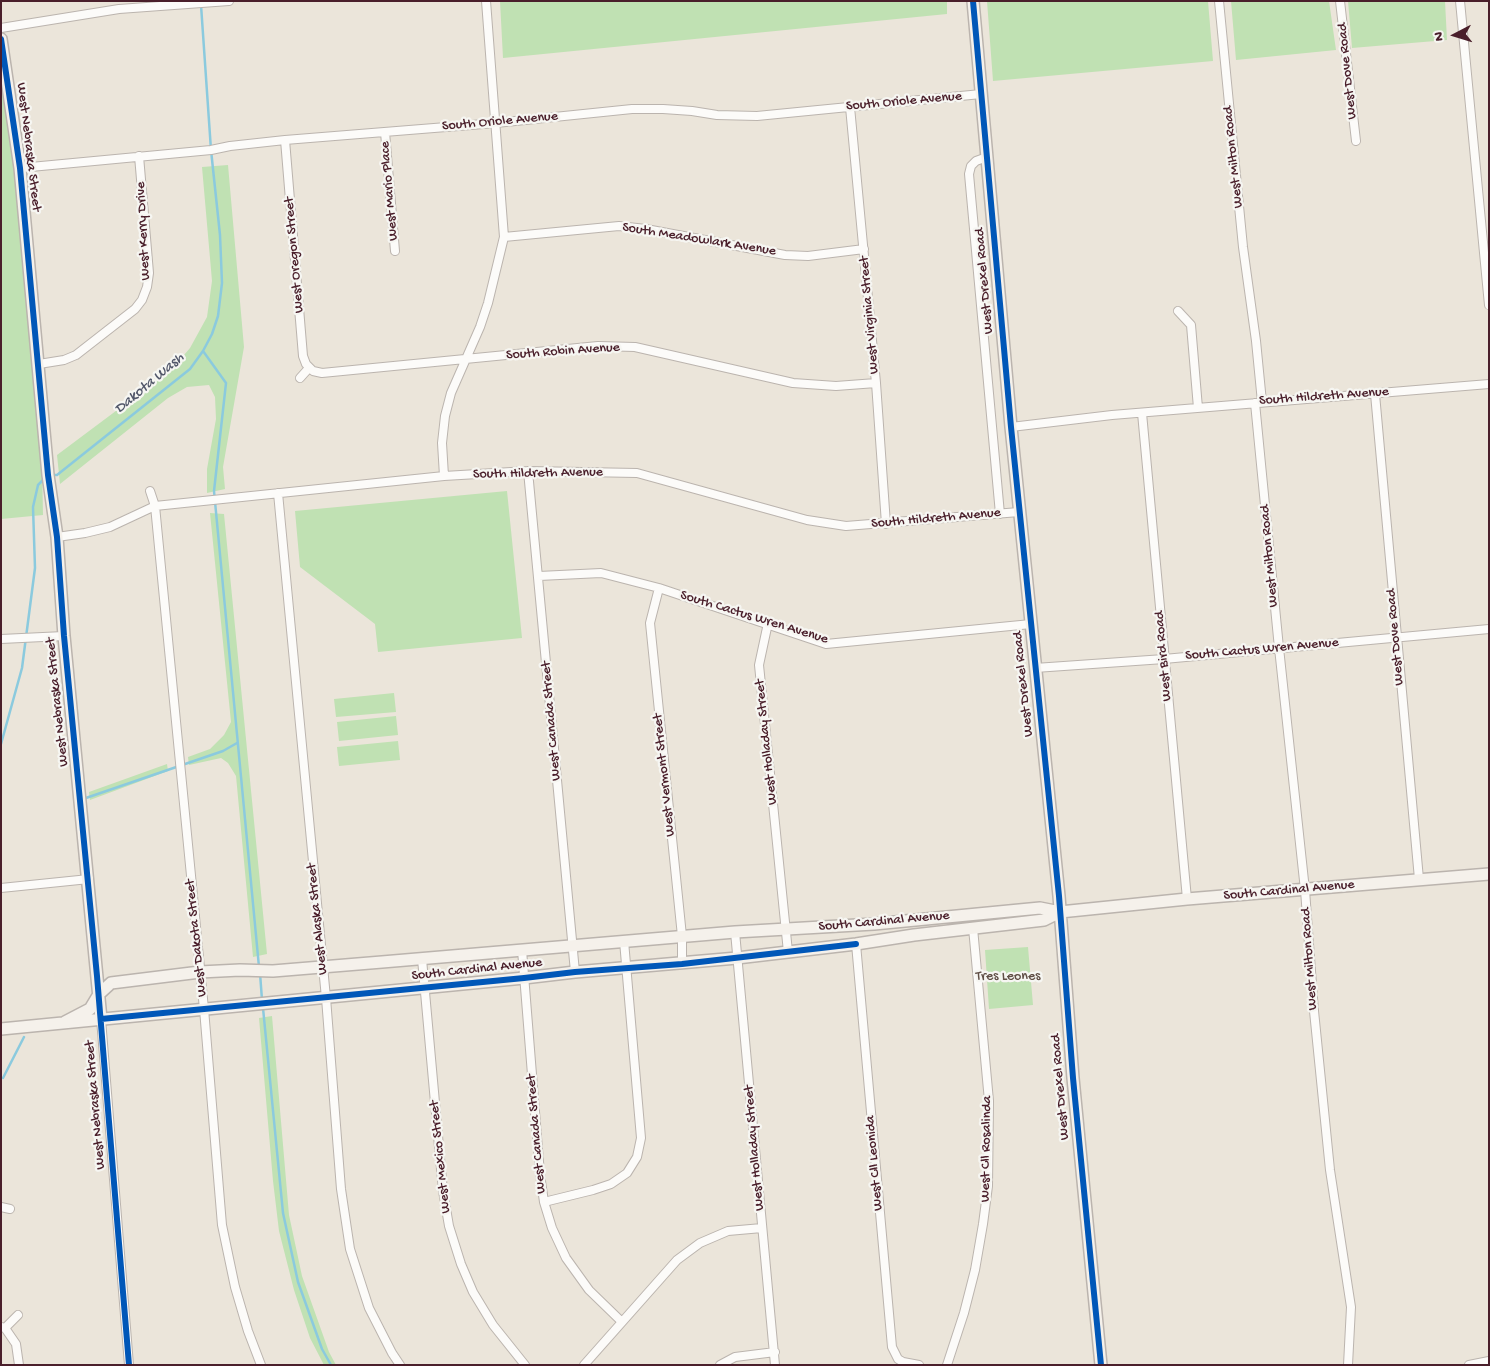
<!DOCTYPE html>
<style>
body{margin:0}
#map{position:relative;width:1490px;height:1366px;overflow:hidden;background:#ebe5da;font-family:"Gochi Hand",sans-serif}
canvas{display:block}
.frame{position:absolute;inset:0;border:2px solid #4a1f2b;pointer-events:none}
.north{position:absolute;left:1430px;top:10px;width:50px;height:50px;-webkit-text-stroke:4px #f6f6f2;paint-order:stroke;rotate:265deg;font-size:14px;font-weight:700;line-height:20px;text-align:center;color:#4a1f2b}
.north::after{content:'';display:block;margin:auto;width:18px;height:22px;background:#4a1f2b;clip-path:polygon(50% 0,100% 100%,50% 72%,0 100%)}
</style>
<div id="map">
<canvas width="1490" height="1366"></canvas>
<div class="frame"></div>
<div class="north">N</div>
</div>
<script>
const g = document.querySelector('canvas').getContext('2d');
g.lineJoin = 'round';
function paint(path, color) { g.fillStyle = color; g.fill(path, 'evenodd'); }
const poly = rows => new Path2D(rows.map(r => 'M' + r).join(''));
function strokePath(path, color, width, dash) { g.strokeStyle = color; g.lineWidth = width; g.lineCap = dash ? 'butt' : 'round'; g.setLineDash(dash || []); g.stroke(path); }
function drawText(font, color, halo, rows, align = 'center') {
  g.font = font + ' "Gochi Hand",sans-serif'; g.lineWidth = 4.5; g.setLineDash([]); g.textBaseline = 'middle'; g.strokeStyle = halo; g.fillStyle = color; for (const [text, x, y, turn = 0] of rows) {
    g.save(); g.translate(x, y); g.rotate((+turn || 0) * Math.PI / 180); g.textAlign = isNaN(turn) ? turn : align; if (halo) g.strokeText(text, 0, 0); g.fillText(text, 0, 0); g.restore();
  }
}
const green = poly([
 [500,1,947,1,947,14,503,58],
 [987,1,1208,1,1213,61,993,81],
 [1231,1,1329,1,1336,50,1236,60],
 [1348,1,1445,1,1447,40,1352,48],
 [1,65,15,167,42,463,43,515,1,519],
 [228,165,244,347,223,467,225,489,207,493,207,469,216,419,215,397,209,385,187,387,168,398,60,484,57,455,172,369,190,348,207,317,212,281,202,167],
 [507,491,522,638,378,652,375,624,300,567,295,511],
 [210,513,224,514,267,954,253,957,236,776,228,763,221,758,189,765,188,757,210,749,224,735,231,722],
 [394,693,396,712,336,717,334,699],
 [396,716,398,735,339,741,337,722],
 [398,741,400,760,339,766,337,747],
 [167,764,168,771,90,800,89,792],
 [1028,947,1033,1005,989,1009,985,950],
 [272,1016,289,1215,302,1276,329,1352,336,1365,324,1365,310,1338,294,1290,279,1231,273,1181,259,1018]
]);
const stream = poly([
 [203,351,226,383,214,491,259,967],
 [52,475,57,475,190,369,203,351,212,334,218,316,222,283,220,235,211,150,201,5],
 [1,744,22,668,35,568,33,507,38,485,45,478],
 [83,799,223,751,237,743],
 [260,973,262,1000],
 [263,1008,283,1213,298,1282,322,1349,331,1365],
 [3,1078,24,1037]
]);
const street = poly([
 [1219,1,1243,247,1256,341,1262,402],
 [1340,1,1356,141],
 [1460,1,1489,305],
 [1,28,119,9,229,1],
 [850,107,876,383,886,524],
 [385,132,395,251],
 [285,140,303,356,306,364,313,371,322,373,598,346,635,347,793,383,836,386,876,383],
 [987,157,976,161,971,166,969,174,1000,514],
 [20,168,211,150,230,146,285,140,496,123,632,109,663,109,692,111,717,115,757,116,981,94],
 [504,237,619,226,646,229,785,255,808,256,864,249],
 [1178,311,1191,325,1198,408],
 [39,364,64,360,76,355,135,309,142,300,147,287,149,273,139,156],
 [300,378,309,368],
 [1375,394,1419,879],
 [1255,403,1279,648,1305,890,1314,1011,1330,1170,1351,1307,1348,1365],
 [1142,413,1187,899],
 [1011,427,1112,415,1489,384],
 [528,471,575,972],
 [444,476,442,443,445,416,451,393,480,327,488,303,504,237,486,1],
 [150,491,155,506,204,1009,222,1225,235,1287,248,1331,261,1365],
 [278,493,326,998,341,1189,350,1249,369,1308,392,1353,400,1365],
 [57,537,85,533,110,527,155,506,444,476,528,471,637,473,807,520,846,526,1019,512],
 [539,576,601,573,659,588,826,644,1031,624],
 [659,588,650,623,682,936,682,964],
 [768,623,759,665,788,952],
 [1,639,64,636],
 [1035,668,1164,659,1489,629],
 [1,888,89,879],
 [735,932,775,1365],
 [856,944,892,1347,898,1359,903,1362,919,1365],
 [522,950,540,1174,544,1202,552,1228,566,1258,589,1290,622,1322],
 [422,959,443,1191,449,1226,461,1264,473,1292,493,1325,525,1365],
 [101,1019,129,1365],
 [544,1202,593,1190,611,1184,627,1173,637,1157,641,1138,624,941],
 [1,1207,10,1209],
 [1,1327,5,1328,16,1344,19,1365],
 [5,1328,18,1315],
 [584,1365,677,1260,700,1243,728,1231,762,1228],
 [720,1365,735,1357,775,1352],
 [947,1365,964,1313,975,1270,983,1224,988,1186,989,1101,973,928],
 [1469,1365,1489,1361]
]);
const secondary = poly([
 [973,1,1011,427,1059,896,1073,1078,1101,1365],
 [1,39,20,168,48,475,57,537,64,636,101,1019],
 [65,1022,90,1009,99,994,111,983,200,972,240,970,273,971,382,962,735,932,874,924,1040,908,1060,912,1187,899,1489,874],
 [1,1029,524,978,575,972,737,958,856,944,914,935,1044,920,1060,912]
]);
const cycleway = poly([
 [973,1,1011,427,1059,896,1073,1078,1101,1365],
 [1,39,20,168,48,475,57,537,64,636,97,976,129,1365],
 [101,1019,524,978,575,972,682,964,856,944]
]);
const streetNames = [
 ["West Dove Road",1348,71,-96],
 ["South Oriole Avenue",904,102,-5],
 ["South Oriole Avenue",500,122,-5],
 ["West Nebraska Street",28,147,83],
 ["West Milton Road",1234,157,-96],
 ["West Mario Place",390,191,-95],
 ["West Kerry Drive",144,231,-93],
 ["South Meadowlark Avenue",699,240,9],
 ["West Oregon Street",295,255,-95],
 ["West Drexel Road",985,281,-95],
 ["West Virginia Street",870,315,-95],
 ["South Robin Avenue",563,352,-4],
 ["South Hildreth Avenue",1324,397,-4],
 ["South Hildreth Avenue",538,474,-1],
 ["South Hildreth Avenue",936,519,-5],
 ["West Milton Road",1270,556,-95],
 ["South Cactus Wren Avenue",754,618,17],
 ["West Dove Road",1396,637,-95],
 ["South Cactus Wren Avenue",1262,650,-5],
 ["West Bird Road",1164,656,-95],
 ["West Drexel Road",1024,684,-96],
 ["West Nebraska Street",58,702,-96],
 ["West Canada Street",552,721,-95],
 ["West Holladay Street",767,742,-96],
 ["West Vermont Street",665,775,-96],
 ["South Cardinal Avenue",1289,891,-5],
 ["West Alaska Street",318,919,-96],
 ["South Cardinal Avenue",884,922,-5],
 ["West Dakota Street",197,938,-96],
 ["West Milton Road",1310,959,-94],
 ["South Cardinal Avenue",477,970,-6],
 ["West Drexel Road",1061,1087,-95],
 ["West Nebraska Street",96,1105,-95],
 ["West Canada Street",537,1134,-95],
 ["West Holladay Street",755,1148,-95],
 ["West Cll Rosalinda",987,1149,-89],
 ["West Mexico Street",441,1157,-96],
 ["West Cll Leonida",875,1163,-95]
];
const parkNames = [
 ["Tres Leones",1008,977]
];
const waterNames = [
 ["Dakota Wash",150,384,-40]
];
paint(green, '#c0e1b3');
strokePath(stream, '#8bcade', 2.5);
strokePath(street, '#bbb4ae', 10);
strokePath(secondary, '#bbb4ae', 14);
strokePath(street, '#fcfbf9', 8);
strokePath(secondary, '#f5f1eb', 11);
strokePath(cycleway, '#0057b8', 6);
drawText('14px', '#4a1f2b', '#f6f6f2', streetNames);
drawText('14px', '#5f4e45', '#f6f6f2', parkNames);
drawText('italic 15px', '#52576a', '#f6f6f2', waterNames);
</script>
